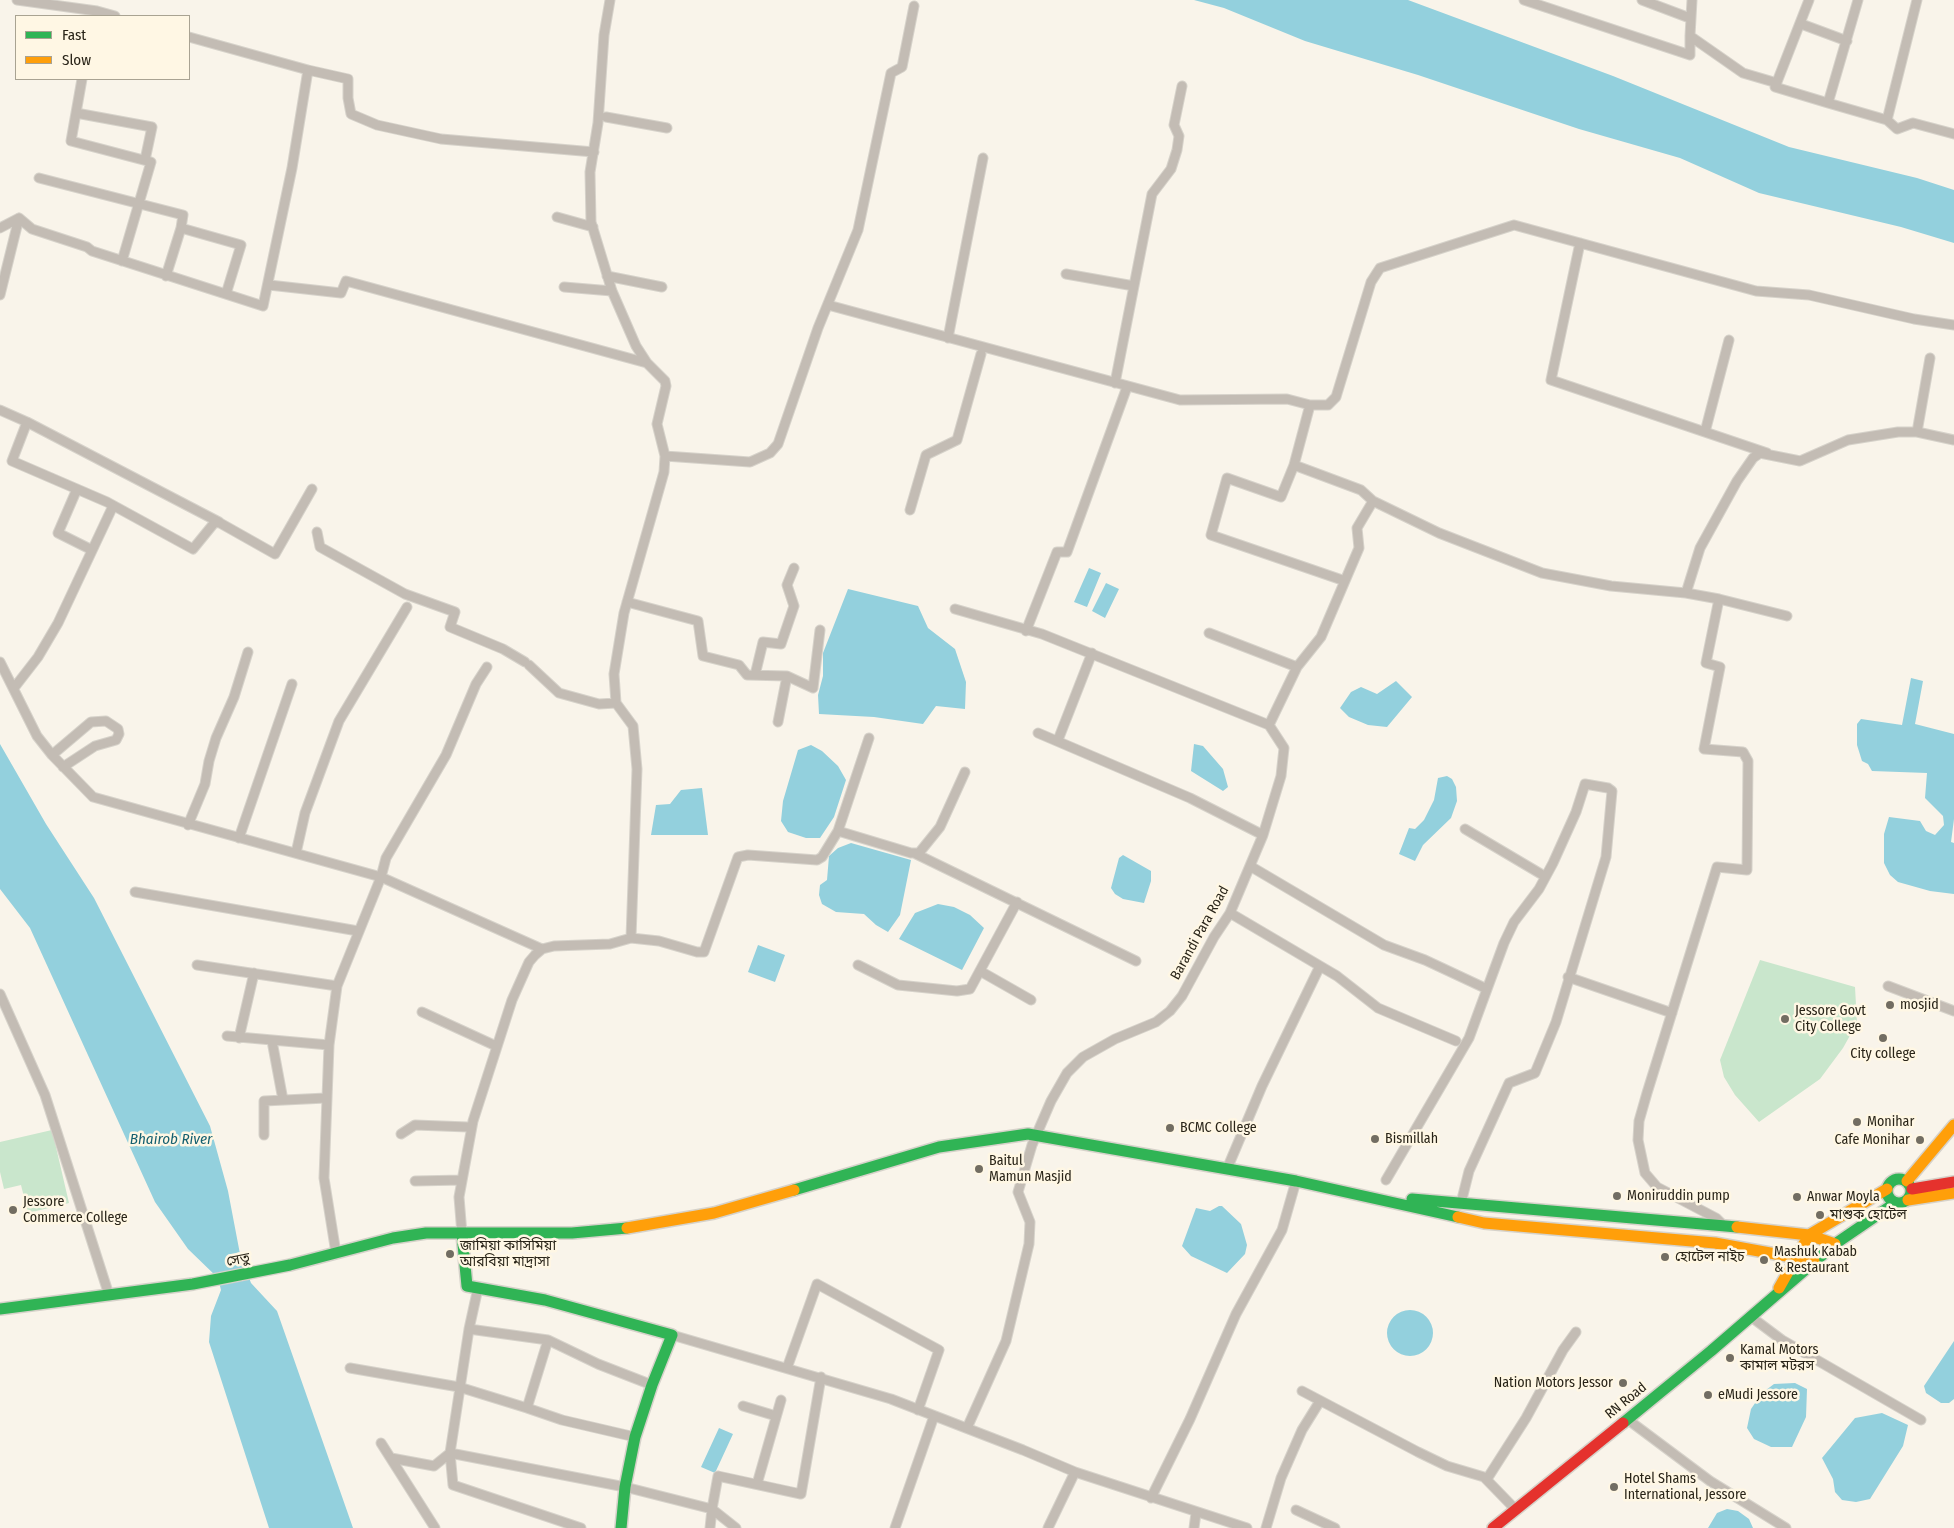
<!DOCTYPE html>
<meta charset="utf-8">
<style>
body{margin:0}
#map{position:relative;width:1954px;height:1528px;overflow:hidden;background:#f9f4ea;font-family:"Fira Sans Condensed",sans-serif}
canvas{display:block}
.legend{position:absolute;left:15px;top:15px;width:175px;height:65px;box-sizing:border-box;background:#fff7e4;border:1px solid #a9a392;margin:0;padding:6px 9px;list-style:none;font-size:15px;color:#292418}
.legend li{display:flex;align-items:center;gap:10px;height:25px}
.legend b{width:25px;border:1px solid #a9a392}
</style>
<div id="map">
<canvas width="1954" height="1528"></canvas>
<ul class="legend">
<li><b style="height:6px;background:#30b455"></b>Fast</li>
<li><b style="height:6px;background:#ff9f0a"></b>Slow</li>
</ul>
</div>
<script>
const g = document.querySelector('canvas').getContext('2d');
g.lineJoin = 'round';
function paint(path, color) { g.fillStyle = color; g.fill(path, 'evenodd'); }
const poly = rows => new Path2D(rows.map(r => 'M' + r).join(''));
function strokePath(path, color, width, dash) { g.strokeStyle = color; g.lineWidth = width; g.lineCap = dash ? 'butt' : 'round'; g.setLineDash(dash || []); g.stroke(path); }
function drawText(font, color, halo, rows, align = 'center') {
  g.font = font + ' "Fira Sans Condensed","Noto Sans Bengali",sans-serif'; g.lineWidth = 5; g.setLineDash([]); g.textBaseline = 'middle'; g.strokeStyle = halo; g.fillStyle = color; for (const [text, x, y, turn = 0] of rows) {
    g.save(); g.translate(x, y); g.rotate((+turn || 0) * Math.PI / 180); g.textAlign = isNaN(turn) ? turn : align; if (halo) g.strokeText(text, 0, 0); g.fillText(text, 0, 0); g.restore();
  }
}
const green = poly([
 [1760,960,1855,987,1857,1023,1843,1048,1820,1079,1759,1122,1735,1095,1724,1077,1720,1060],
 [52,1130,69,1203,28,1213,21,1185,4,1189,0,1172,0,1142]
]);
const water = poly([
 [1194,0,1408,0,1613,76,1789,147,1917,178,1954,190,1954,243,1901,227,1759,193,1680,158,1579,129,1418,75,1305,41,1224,8],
 [1089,568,1101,573,1087,607,1074,602],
 [1106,583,1119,589,1105,618,1092,611],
 [848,589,918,606,928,628,955,649,966,682,965,709,936,706,923,724,874,717,819,714,818,695,823,676,823,653],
 [1911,678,1923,681,1915,724,1954,734,1954,819,1951,842,1954,843,1954,894,1930,891,1898,882,1890,875,1884,863,1884,834,1889,817,1920,821,1926,831,1935,835,1944,825,1943,816,1925,798,1927,773,1872,771,1868,764,1862,761,1857,745,1857,724,1861,719,1902,725],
 [1396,681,1412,697,1387,727,1368,725,1349,717,1340,708,1351,692,1361,687,1377,694],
 [0,744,46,824,94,898,210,1126,228,1191,240,1254,251,1283,277,1311,353,1528,269,1528,209,1342,211,1316,221,1290,218,1278,188,1249,155,1202,30,928,0,889],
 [1194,744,1203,746,1223,769,1228,787,1223,791,1191,771],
 [811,745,822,751,838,766,846,780,834,817,820,838,806,838,788,832,781,821,783,801,798,750],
 [1447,776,1452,779,1456,787,1457,801,1451,818,1423,845,1415,861,1399,854,1409,828,1415,829,1424,820,1434,800,1438,778],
 [702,788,708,835,651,835,656,805,670,804,681,790],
 [851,843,911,860,900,915,888,932,876,925,864,914,836,912,822,904,819,895,820,885,827,880,829,856,838,848],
 [1123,855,1151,871,1151,881,1144,903,1123,899,1115,894,1111,888,1119,858],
 [938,904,954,907,970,915,984,928,962,970,899,939,915,913],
 [758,945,785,955,775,982,748,972],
 [1219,1206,1222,1206,1241,1224,1247,1245,1245,1254,1227,1273,1191,1256,1182,1246,1196,1208,1210,1211],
 '1387 1333a23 23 0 1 1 46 0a23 23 0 1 1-46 0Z',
 [1954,1341,1954,1399,1949,1403,1941,1403,1926,1393,1924,1386],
 [1795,1383,1807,1389,1806,1417,1792,1447,1771,1447,1754,1439,1747,1428,1751,1409,1762,1393,1774,1384],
 [1882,1413,1908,1425,1903,1446,1870,1499,1856,1502,1842,1500,1835,1492,1833,1479,1822,1458,1855,1418],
 [719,1428,733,1434,715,1473,701,1467],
 [1727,1509,1738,1511,1749,1519,1753,1528,1708,1528,1717,1513]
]);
const street = poly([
 [17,0,97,11,115,16],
 [610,0,604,35,598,123,590,172,591,222,612,291,636,346,647,363,665,381,666,386,657,424,665,456,664,472,624,613,614,674,616,703,633,726,637,769,631,938],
 [1524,0,1690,55,1690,36],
 [1642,0,1687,17],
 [1692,0,1690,36,1743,73,1777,83],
 [1809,0,1775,87,1828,103],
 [1858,0,1828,103,1887,120],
 [1917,0,1887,120,1897,129,1913,123,1954,134],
 [1804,25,1847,41],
 [189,37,308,70],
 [82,79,71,141,151,162,122,261],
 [76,113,152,127,145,160],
 [606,117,667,128],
 [39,178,183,215,181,228,166,276],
 [557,217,593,227],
 [0,228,19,218,32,229,87,247,92,251,263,306,292,168,308,70,348,79,348,98,351,114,377,125,441,139,594,152],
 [181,228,241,245,226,294],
 [1580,243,1551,380,1767,453],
 [1066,274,1134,286],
 [607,276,662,287],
 [269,285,341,293,346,281,647,363],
 [564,287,612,291],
 [0,295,19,218],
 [828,305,1180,400,1287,399,1310,405],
 [948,338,983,158],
 [1115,383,1152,194,1171,169,1177,150,1179,136,1174,125,1182,86],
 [0,410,27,422,12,461,107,502,193,549,215,522,220,523,275,554,312,489],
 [27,422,219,522],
 [1705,432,1729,340],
 [1917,432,1930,358],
 [665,456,750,462,770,453,778,444,818,328,858,230,891,73,902,67,914,6],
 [1294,465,1281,497,1227,478,1211,535,1345,581],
 [77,489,58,533,92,550],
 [1373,501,1361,490,1294,465,1310,405,1328,405,1336,397,1371,282,1380,268,1514,225,1756,291,1809,295,1914,319,1954,325],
 [910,510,926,455,957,440,981,354],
 [317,532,320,547,405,594,455,612,450,627,503,649,525,662],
 [1686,593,1719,599,1706,663,1720,667,1704,749,1743,752,1748,761,1747,870,1717,867,1647,1093,1639,1121,1638,1140,1645,1173,1657,1187,1716,1218,1724,1226],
 [1719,599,1787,616],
 [627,602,698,621,703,656,739,665,747,675,787,676,778,722],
 [955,609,1042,634,1269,725,1284,748,1281,776,1263,835,1230,913,1214,937,1182,996,1170,1011,1156,1022,1115,1039,1083,1057,1067,1073,1051,1101,1032,1145,1018,1192,1030,1222,1029,1244,1006,1341,967,1428],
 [1026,631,1057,552,1067,552,1127,387],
 [1209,633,1297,667],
 [0,662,37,736,52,755,93,797,381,877,542,949],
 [529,665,559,693,599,704,616,703],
 [755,675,763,642,781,644,794,606,787,585,794,568],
 [787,676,813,688,820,630],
 [14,688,38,657,58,623,113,506],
 [1269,725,1297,667,1321,637,1359,548,1357,528,1373,501,1439,533,1542,573,1611,586,1686,593,1700,548,1737,481,1753,458,1760,453,1800,461,1848,440,1898,432,1917,432,1954,440],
 [1038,733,1190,798,1263,835],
 [1058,740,1092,653],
 [52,755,91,722,106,721,118,729,119,734,116,740,95,746,63,767],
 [188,825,205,784,209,761,216,738,234,697,248,652],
 [1465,829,1541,874],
 [838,831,911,853,919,853,940,827,965,772],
 [239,838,292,684],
 [296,853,305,813,339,721,407,607],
 [916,854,1136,961],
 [1250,866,1384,945,1425,960,1487,989],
 [135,892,358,931],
 [1230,913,1337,976,1378,1008,1456,1041],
 [197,965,337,986],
 [858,965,898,985,957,991,970,989,1017,902],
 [980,971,1031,1000],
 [1568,977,1672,1013],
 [1888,986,1954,1011],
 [0,994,45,1095,109,1295],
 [422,1012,496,1046],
 [227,1036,329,1045],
 [239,1038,254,973],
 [272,1041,283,1100],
 [401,1134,415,1125,468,1127],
 [264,1135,264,1101,326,1098],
 [1227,1169,1262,1086,1320,966],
 [1386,1180,1469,1038,1504,943,1514,922,1539,889,1553,863,1576,812,1585,784,1608,788,1612,791,1606,857,1556,1022,1535,1073,1509,1083,1469,1171,1461,1203],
 [415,1181,462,1180],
 [462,1234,459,1197,473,1121,512,1000,529,962,535,955,542,949,554,946,610,944,631,938,659,941,697,952,704,952,738,857,748,855,817,860,822,857,838,831,869,738],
 [336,1253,324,1178,329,1045,337,986,381,877,386,858,446,755,476,684,487,667],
 [478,1288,469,1329,548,1340,598,1364,652,1385],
 [1750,1316,1782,1340,1921,1420],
 [469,1329,450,1453,453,1485,581,1528],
 [672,1335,891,1399,1023,1450,1075,1472,1247,1528],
 [548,1340,527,1408,562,1420,635,1437],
 [350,1368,459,1387,527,1408],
 [787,1368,817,1284,939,1350,918,1410],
 [1302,1391,1418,1452,1447,1466,1484,1477,1516,1510],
 [743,1406,776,1416],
 [1627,1419,1710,1481,1786,1528],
 [381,1443,435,1528],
 [391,1458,434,1466,450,1453,625,1487,712,1509,718,1476,801,1494,821,1377],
 [1487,1479,1526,1418,1563,1350,1576,1332],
 [757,1484,781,1400],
 [1151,1498,1190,1419,1236,1314,1282,1230,1296,1181],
 [712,1509,736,1528],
 [1296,1510,1335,1528],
 [710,1528,712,1509],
 [895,1528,934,1416],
 [1048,1528,1075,1472],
 [1194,1528,1196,1513],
 [1266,1528,1281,1478,1302,1430,1320,1401]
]);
const fast = poly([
 '1887 1191a12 12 0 1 1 24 0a12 12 0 1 1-24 0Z',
 [794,1190,939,1147,1028,1134,1296,1181,1458,1217],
 [1412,1199,1737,1227],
 [462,1234,467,1286,545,1300,672,1335,652,1385,635,1437,625,1487,621,1528],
 [0,1309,193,1284,290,1265,393,1238,426,1233,572,1233,627,1228],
 [1623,1423,1711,1351,1835,1244,1895,1203]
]);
const slow = poly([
 [1907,1181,1954,1125],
 [1908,1200,1954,1193],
 [1458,1217,1484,1223,1715,1243,1814,1261],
 [1737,1227,1809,1235,1835,1244],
 [627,1228,714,1213,794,1190],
 [1779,1288,1809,1235,1887,1189]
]);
const jam = poly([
 [1912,1189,1954,1182],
 [1493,1528,1623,1423]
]);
const markers = [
 [1890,1005,5,"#726d62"],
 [1785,1019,5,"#726d62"],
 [1883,1038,5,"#726d62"],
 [1857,1122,5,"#726d62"],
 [1170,1128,5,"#726d62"],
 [1375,1139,5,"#726d62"],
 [1920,1140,5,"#726d62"],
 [979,1169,5,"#726d62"],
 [1617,1196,5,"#726d62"],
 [1797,1197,5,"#726d62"],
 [13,1210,5,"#726d62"],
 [1820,1215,5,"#726d62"],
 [450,1254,5,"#726d62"],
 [1665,1257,5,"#726d62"],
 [1764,1260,5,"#726d62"],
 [1730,1358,5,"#726d62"],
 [1623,1383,5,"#726d62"],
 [1708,1395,5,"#726d62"],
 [1614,1487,5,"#726d62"]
];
const streetNames = [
 ["Barandi Para Road",1200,933,-61],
 ["সেতু",238,1260,-11],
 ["RN Road",1626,1401,-39]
];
const poiNames = [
 ["mosjid",1900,1005],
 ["Jessore Govt",1795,1011],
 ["City College",1795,1027],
 ["City college",1883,1054,"center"],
 ["Monihar",1867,1122],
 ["BCMC College",1180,1128],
 ["Bismillah",1385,1139],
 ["Cafe Monihar",1910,1140,"right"],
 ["Baitul",989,1161],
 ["Mamun Masjid",989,1177],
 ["Moniruddin pump",1627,1196],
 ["Anwar Moyla",1807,1197],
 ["Jessore",23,1202],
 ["Commerce College",23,1218],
 ["মাশুক হোটেল",1830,1215],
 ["জামিয়া কাসিমিয়া",460,1246],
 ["আরবিয়া মাদ্রাসা",460,1262],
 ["Mashuk Kabab",1774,1252],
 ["& Restaurant",1774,1268],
 ["হোটেল নাইচ",1675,1257],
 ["Kamal Motors",1740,1350],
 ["কামাল মটরস",1740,1366],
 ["Nation Motors Jessor",1613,1383,"right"],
 ["eMudi Jessore",1718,1395],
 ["Hotel Shams",1624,1479],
 ["International, Jessore",1624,1495]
];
const waterNames = [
 ["Bhairob River",171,1140]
];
paint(green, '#c9e6cc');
paint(water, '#93d0dd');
strokePath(street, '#d6d2ca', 11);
strokePath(fast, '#d6d2ca', 14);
strokePath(slow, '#d6d2ca', 14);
strokePath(jam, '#d6d2ca', 14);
strokePath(street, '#c3bcb4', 9);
strokePath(fast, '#30b455', 11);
strokePath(slow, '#ff9f0a', 11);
strokePath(jam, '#e5322d', 11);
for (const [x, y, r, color] of markers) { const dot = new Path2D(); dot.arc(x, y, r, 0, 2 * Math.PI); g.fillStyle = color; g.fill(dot); strokePath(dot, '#fff7e4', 2); }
drawText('14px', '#292418', '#fff7e4', streetNames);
drawText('14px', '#292418', '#fff7e4', poiNames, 'left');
drawText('italic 15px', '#145f6f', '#fff7e4', waterNames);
</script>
